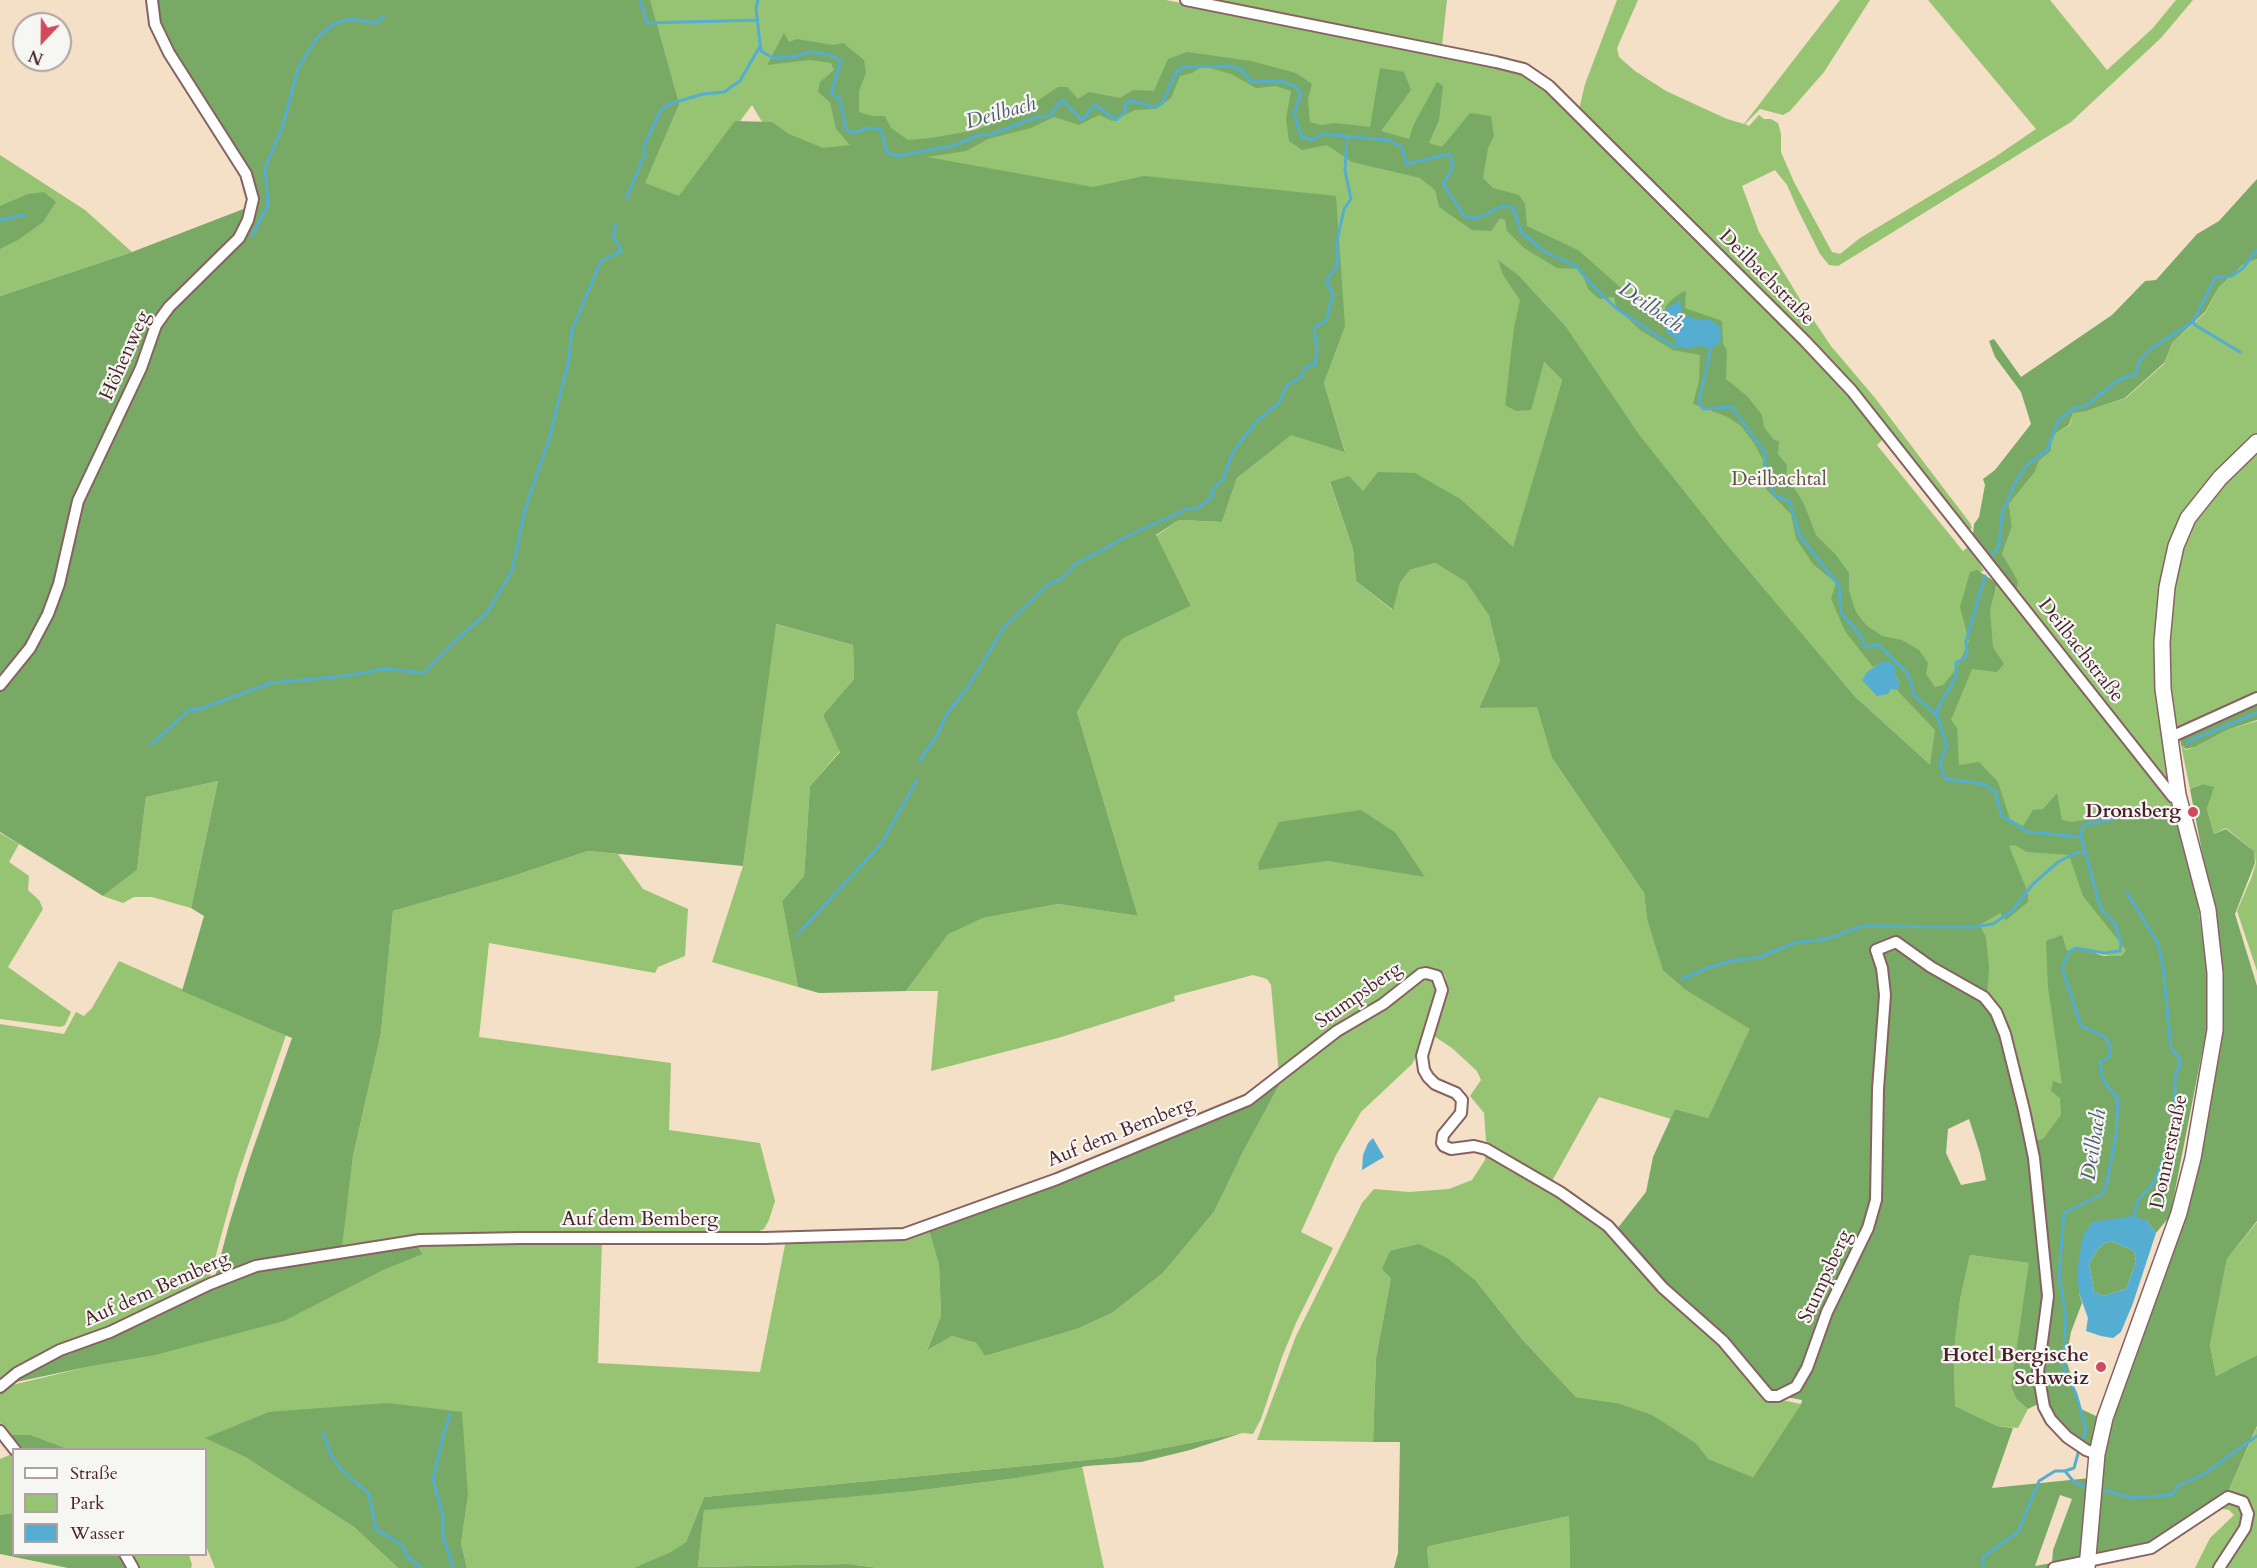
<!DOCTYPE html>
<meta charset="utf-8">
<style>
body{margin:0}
#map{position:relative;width:2257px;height:1568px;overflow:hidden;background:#f4dfc7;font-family:Cardo,serif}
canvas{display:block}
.legend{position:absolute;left:12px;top:1448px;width:195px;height:108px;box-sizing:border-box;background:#f6f6f2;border:2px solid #b1a0a2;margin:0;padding:8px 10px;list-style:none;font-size:18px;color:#4a1f2b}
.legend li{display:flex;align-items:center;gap:12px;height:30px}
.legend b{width:30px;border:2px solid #b1a0a2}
.north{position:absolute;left:12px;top:12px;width:60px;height:60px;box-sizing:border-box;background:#f6f6f2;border:2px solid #b1a0a2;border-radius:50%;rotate:202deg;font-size:16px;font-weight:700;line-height:24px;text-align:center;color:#4a1f2b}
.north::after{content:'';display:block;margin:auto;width:21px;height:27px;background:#d1495b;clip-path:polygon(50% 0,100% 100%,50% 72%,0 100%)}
</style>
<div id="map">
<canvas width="2257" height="1568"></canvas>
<ul class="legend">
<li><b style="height:8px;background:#fff"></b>Straße</li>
<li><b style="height:16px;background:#96c473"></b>Park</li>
<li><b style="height:16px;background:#55add2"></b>Wasser</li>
</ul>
<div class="north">N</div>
</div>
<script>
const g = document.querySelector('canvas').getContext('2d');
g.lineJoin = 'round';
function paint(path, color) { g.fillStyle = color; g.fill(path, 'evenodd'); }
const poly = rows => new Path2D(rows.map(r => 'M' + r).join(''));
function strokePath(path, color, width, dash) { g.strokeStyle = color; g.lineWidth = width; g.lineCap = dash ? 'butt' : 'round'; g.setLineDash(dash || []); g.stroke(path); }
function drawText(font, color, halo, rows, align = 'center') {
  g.font = font + ' Cardo,serif'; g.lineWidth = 4.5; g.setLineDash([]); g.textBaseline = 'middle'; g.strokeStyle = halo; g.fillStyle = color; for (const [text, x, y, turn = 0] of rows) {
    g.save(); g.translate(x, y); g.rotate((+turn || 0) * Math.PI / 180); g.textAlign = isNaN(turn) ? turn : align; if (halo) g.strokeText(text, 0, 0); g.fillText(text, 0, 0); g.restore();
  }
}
const green = poly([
 [633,0,1166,0,1495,66,1522,74,1545,89,1802,345,1850,396,1885,437,1877,445,1963,551,1969,546,1984,571,1980,572,1995,591,1997,583,2174,807,2126,950,2121,956,2113,957,2096,953,2082,1015,2050,1211,1985,1000,1920,772,1517,315,1505,405,1544,362,1562,380,1513,548,1462,500,1363,491,1330,483,1353,549,1356,581,1392,610,1400,583,1410,570,1435,563,1466,582,1489,616,1500,661,1479,708,1537,706,1552,758,1644,893,1647,919,1687,991,1751,1029,1708,1118,1675,1109,1671,1119,1599,1097,1552,1181,1486,1141,1484,1113,1470,1096,1481,1080,1477,1071,1452,1048,1434,1036,1447,989,1445,975,1440,970,1431,967,1418,972,1279,1075,1271,985,1267,979,1253,975,1174,996,1175,1001,1058,1038,931,1071,938,991,906,991,948,933,983,918,1058,904,1138,916,1077,712,1122,639,1191,606,1156,536,1179,520,1222,522,1237,478,1291,434,1345,451,1324,383,1345,327,1088,195,817,153,768,132,752,105,694,184,665,212,616,195],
 [1396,833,1424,876,1327,861],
 [1206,0,1447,0,1442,46],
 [1617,0,1638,0,1617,48,1619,57,1635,71,1666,91,1727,119,1744,124,1840,0,1870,0,1824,72,1790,111,1783,115,1760,109,1745,124,1749,126,1759,115,1764,119,1771,119,1778,123,1781,134,1781,152,1794,182,1832,252,1840,254,1860,238,1995,157,2036,129,1928,0,2050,0,2107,70,2152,29,2176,0,2193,0,2161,38,2071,122,1838,266,1829,265,1820,254,1798,210,1787,185,1775,170,1742,186,1759,232,1806,309,1831,346,1875,398,1970,523,1972,528,1969,531,1897,439,1579,110,1585,84],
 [0,155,85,210,132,252,0,296],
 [2257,259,2257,437,2216,477,2169,558,2170,782,2166,782,2017,595,2018,581,2005,562,2002,554,2012,527,2009,504,2035,472,2039,461,2051,451,2052,441,2056,433,2070,425,2073,412,2087,411,2126,398,2165,363,2172,343,2205,313,2219,287,2244,265],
 [2257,450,2257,694,2174,730,2171,713,2169,616,2181,547,2203,506],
 [775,624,853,645,854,679,823,715,840,751,810,786,804,876,782,901,798,987,712,962,743,866],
 [2257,721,2257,971,2237,911,2252,876,2256,863,2254,851,2226,828,2214,834,2207,809,2213,787,2201,784,2190,789,2181,745,2186,750,2195,747,2227,730],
 [218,781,191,908,152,897,134,897,123,903,103,896,137,870,146,797],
 [0,833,19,844,9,862,29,876,28,890,39,900,43,909,8,967,71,1012,65,1025,61,1027,0,1019],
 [588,851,618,854,643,889,688,909,685,956,658,967,655,973,489,943,479,1037,671,1063,669,1130,760,1143,775,1201,769,1220,764,1229,752,1234,341,1246,353,1156,381,1033,393,911,504,879],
 [119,961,286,1035,237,1178,209,1280,137,1315,52,1348,0,1383,0,1024,64,1034,76,1012,84,1016,92,1008],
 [1426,976,1434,979,1440,987,1419,1051,1412,1064,1361,1112,1336,1155,1301,1232,1333,1248,1296,1323,1282,1357,1261,1419,1253,1434,1242,1433,1117,1457,704,1497,686,1542,672,1552,633,1568,467,1568,461,1543,468,1496,268,1412,206,1438,245,1457,354,1527,398,1568,215,1568,206,1546,206,1450,68,1449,31,1435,10,1435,0,1423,0,1392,8,1386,87,1367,151,1356,423,1254,417,1244,602,1241,598,1363,760,1372,786,1240,928,1227,939,1265,941,1316,927,1349,952,1336,976,1343,985,1356,1077,1329,1112,1313,1163,1273,1214,1212,1244,1150,1283,1078,1338,1032],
 [1486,1147,1584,1208,1722,1342,1768,1397,1801,1404,1753,1477,1707,1459,1697,1444,1617,1403,1576,1397,1522,1339,1476,1281,1391,1278,1376,1358,1373,1442,1257,1440,1296,1336,1362,1203,1374,1189,1409,1192,1449,1189,1472,1180,1485,1160],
 [2257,1222,2257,1355,2216,1376,2210,1343,2227,1259],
 [1970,1255,2030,1263,2011,1386,2016,1399,2028,1409,2018,1428,1997,1426,1955,1406,1954,1350,1960,1300],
 [2257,1427,2257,1568,2195,1568,2210,1538,2234,1515,2229,1510,2218,1508,2228,1492],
 [12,1454,14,1455,13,1513,0,1515,0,1459],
 [1082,1466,1104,1568,879,1568,848,1564,698,1567,704,1509,915,1491,1017,1478],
 [1569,1516,1570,1568,1429,1568,1427,1548,1430,1546],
 [132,1555,189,1555,192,1565,191,1568,140,1568]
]);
const forest = poly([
 [155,0,650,0,679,104,645,183,679,196,735,121,772,122,789,134,823,148,850,145,836,129,830,102,818,92,820,82,834,70,831,63,810,60,767,65,784,33,789,42,797,39,833,45,843,43,864,60,866,73,859,91,859,112,873,116,885,116,891,128,908,140,931,138,976,130,986,126,993,117,1011,110,1028,107,1058,87,1067,87,1078,99,1089,92,1120,98,1133,90,1154,91,1168,59,1187,52,1251,61,1296,73,1312,84,1308,99,1310,122,1321,125,1335,123,1370,127,1380,68,1404,72,1411,90,1381,131,1409,139,1414,124,1437,82,1443,86,1439,120,1429,143,1442,147,1470,113,1491,116,1494,136,1488,148,1483,178,1493,188,1519,195,1525,204,1527,226,1578,250,1637,302,1662,318,1665,317,1665,308,1670,301,1682,292,1686,291,1685,308,1722,321,1723,344,1727,350,1726,379,1747,396,1762,415,1764,427,1774,440,1779,441,1778,454,1787,465,1786,475,1804,504,1816,535,1836,555,1849,573,1849,591,1856,612,1866,625,1882,636,1902,640,1919,650,1928,663,1926,674,1935,687,1943,685,1957,668,1969,641,1960,607,1970,572,1977,570,1997,583,1990,610,1993,647,2004,664,1997,672,1972,669,1951,720,1957,728,1959,765,1979,762,1998,782,2010,819,2023,826,2033,810,2043,809,2057,793,2062,820,2071,822,2092,819,2104,811,2122,815,2144,807,2174,807,2197,897,2207,974,2207,1027,2170,1216,2156,1233,2147,1221,2092,1222,2079,1293,2082,1303,2071,1332,2066,1359,2081,1409,2098,1417,2093,1450,2070,1437,2040,1403,2028,1409,2016,1399,2011,1386,2029,1263,1970,1255,1960,1300,1954,1350,1955,1406,1997,1426,2013,1428,1992,1488,2090,1478,2090,1568,1570,1568,1569,1516,1430,1546,1427,1548,1429,1568,1394,1568,1398,1553,1400,1442,1373,1442,1376,1358,1391,1278,1382,1269,1390,1251,1419,1244,1447,1258,1476,1281,1522,1339,1576,1397,1617,1403,1652,1415,1697,1444,1708,1459,1753,1477,1801,1404,1802,1400,1770,1394,1666,1286,1617,1229,1646,1192,1653,1157,1675,1109,1708,1118,1750,1029,1687,991,1663,970,1647,919,1644,893,1552,758,1537,707,1479,708,1500,661,1489,616,1466,582,1435,563,1410,570,1400,583,1393,610,1356,581,1353,549,1330,482,1349,476,1363,491,1378,472,1415,473,1462,500,1513,547,1562,380,1544,362,1531,410,1516,411,1505,405,1514,328,1520,300,1503,275,1498,260,1518,275,1566,327,1640,436,1722,539,1855,697,1930,765,1935,730,1897,690,1900,681,1882,662,1873,667,1845,631,1831,599,1836,583,1813,564,1796,539,1791,514,1762,485,1763,460,1754,443,1741,426,1728,417,1693,404,1699,381,1700,355,1673,350,1640,330,1616,307,1614,297,1599,299,1588,289,1581,269,1557,268,1524,248,1507,231,1505,220,1500,218,1491,231,1472,230,1439,207,1435,190,1420,178,1352,162,1327,145,1302,150,1289,141,1286,119,1291,91,1276,86,1256,88,1231,74,1203,66,1192,73,1180,76,1171,98,1156,109,1135,110,1112,121,1099,115,1079,125,1054,117,1031,128,988,139,966,151,927,157,1093,187,1144,176,1336,196,1345,327,1324,383,1345,452,1291,435,1237,478,1222,522,1179,520,1156,535,1191,606,1122,639,1077,712,1138,916,1058,904,983,918,948,934,906,991,819,993,798,987,782,901,804,876,810,786,840,752,823,715,854,679,853,645,776,624,743,866,588,851,504,879,393,911,381,1033,353,1156,342,1246,352,1256,417,1245,423,1254,383,1270,284,1321,151,1356,87,1367,16,1382,21,1376,57,1353,214,1281,230,1221,250,1158,292,1038,182,991,204,916,191,908,218,781,146,797,137,870,103,896,0,832,0,296,132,252,246,208,252,178,171,53,157,24],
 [2015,845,2027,852,2069,855,2083,896,2126,950,2121,956,2104,956,2076,947,2067,951,2062,935,2046,941,2048,987,2062,1084,2053,1081,2051,1091,2060,1098,2061,1115,2043,1139,2032,1142,1998,1009,1987,996,1989,968,1986,938,1980,925,2000,913,2006,920,2028,902,2028,893,2009,846],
 [1969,1119,1980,1153,1986,1180,1961,1185,1946,1153,1948,1129],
 [2060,1495,2072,1499,2053,1550,2052,1563,2035,1566],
 [2257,179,2257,259,2243,265,2219,287,2205,312,2172,343,2165,362,2125,398,2087,411,2073,413,2069,425,2056,433,2052,441,2051,451,2039,461,2035,472,2009,504,2012,527,2002,554,2018,581,2017,595,1973,534,1974,524,1979,517,1985,485,1983,479,1995,470,2031,424,2021,392,1995,357,1989,341,1994,339,2021,377,2112,315,2145,281,2156,280,2197,234,2219,221],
 [44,192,56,202,43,222,18,240,0,249,0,206,28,194],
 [2257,702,2257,720,2227,730,2195,747,2186,749,2181,745,2180,738],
 [2202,784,2214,787,2207,809,2214,834,2226,829,2254,851,2255,863,2235,914,2257,986,2257,1221,2227,1259,2210,1344,2216,1376,2257,1355,2257,1426,2228,1492,2151,1543,2091,1557,2099,1452,2205,1113,2213,909,2190,789],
 [1361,810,1396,833,1425,877,1327,861,1259,870,1258,864,1279,822],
 [1283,1078,1244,1150,1214,1212,1163,1273,1112,1313,1077,1329,985,1356,976,1343,952,1336,927,1350,941,1316,939,1265,928,1227,1044,1187],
 [2111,1241,2134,1251,2136,1262,2126,1289,2103,1296,2094,1291,2089,1263,2098,1249,2105,1243],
 [388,1403,462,1412,468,1496,461,1543,467,1568,398,1568,354,1527,245,1457,205,1438,268,1412],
 [1242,1433,1190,1450,1141,1462,1087,1466,1017,1478,915,1491,704,1510,698,1567,848,1564,879,1568,633,1568,671,1552,686,1542,704,1497,1117,1457],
 [10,1435,31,1435,68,1449,22,1449],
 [13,1513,14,1554,123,1555,132,1568,68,1568,0,1554,0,1515]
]);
const water = poly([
 [1680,299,1682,314,1699,320,1711,320,1720,327,1721,338,1718,345,1710,348,1699,346,1688,349,1676,344,1674,337,1667,334,1663,318,1665,317,1665,308,1675,304],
 [1882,662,1889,662,1896,667,1895,677,1900,681,1897,690,1891,689,1888,694,1877,696,1862,680,1867,672],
 [1373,1138,1384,1157,1362,1170,1363,1155,1368,1143],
 [2134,1216,2147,1221,2156,1233,2133,1303,2121,1332,2113,1338,2101,1336,2086,1331,2088,1318,2079,1293,2077,1271,2083,1236,2092,1222],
 [2111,1241,2134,1251,2136,1262,2126,1289,2103,1296,2094,1291,2089,1263,2098,1249,2105,1243]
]);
const stream = poly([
 [640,0,647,23,758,20],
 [758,0,756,9,761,51,773,58,792,57,811,52,831,55,841,61,831,93,840,99,846,129,852,133,869,128,881,130,887,153,898,156,952,146,983,134,990,135,1037,117,1050,116,1062,100,1082,120,1095,105,1116,120,1125,112,1126,103,1132,101,1153,107,1162,104,1176,73,1183,67,1230,66,1242,70,1251,82,1280,81,1296,87,1301,93,1294,114,1302,137,1312,140,1323,134,1387,140,1402,147,1406,164,1450,154,1453,167,1443,184,1465,217,1479,218,1502,206,1513,207,1521,232,1545,252,1576,266,1592,285,1617,309,1674,347,1682,345],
 [626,199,645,154,644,146,661,110,669,104,703,94,724,92,740,81,760,46],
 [0,220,24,215],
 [252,236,268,205,265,168,282,128,298,69,316,39,335,23,352,19,376,23,384,16],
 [2193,322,2195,325,2240,352],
 [1712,344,1699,402,1703,409,1732,407,1765,453,1765,474,1775,496,1789,501,1800,536,1839,586,1841,613,1860,635,1865,647,1879,645,1909,675,1914,695,1937,716,1947,745,1940,763,1945,779,1984,784,1995,792,2002,816,2028,832,2081,837,2101,909,2115,924,2121,943,2120,951,2104,953,2076,948,2069,952,2062,968,2081,1026,2105,1037,2111,1048,2109,1057,2100,1062,2103,1080,2118,1099,2116,1135,2107,1183,2103,1194,2064,1213,2059,1276,2066,1317,2063,1365,2076,1394,2086,1429,2081,1444],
 [1992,555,1999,546,2002,514,2015,483,2026,466,2048,449,2057,422,2074,408,2086,406,2118,380,2135,375,2140,360,2152,348,2193,322,2215,278,2232,276,2243,268,2257,250],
 [1937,716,1938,708,1956,677,1956,663,1967,656,1966,641,1985,576],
 [2187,742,2257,713],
 [151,745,189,710,200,709,271,683,345,676,385,669,424,673,456,640,487,613,512,571,525,509,549,440,569,359,572,330,601,261,622,251,613,236,616,224],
 [919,761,937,736,946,715,969,686,1004,627,1049,584,1061,579,1076,564,1130,535,1187,509,1198,508,1211,498,1212,490,1223,480,1232,454,1239,444,1256,422,1280,402,1287,385,1301,377,1305,368,1315,364,1317,348,1314,328,1326,321,1333,295,1326,281,1337,266,1337,241,1344,209,1351,199,1345,170,1347,137],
 [2081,837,2083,825,2166,808],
 [2127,893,2158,943,2163,966,2171,1049,2179,1057,2180,1064,2175,1076,2175,1106,2172,1130,2163,1161,2153,1184,2138,1200,2134,1216],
 [797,935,882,843,917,780],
 [1682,979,1711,967,1735,960,1758,958,1794,943,1827,939,1862,926,1974,927,1993,924,2012,911,2033,884,2058,862,2076,853,2086,852],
 [450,1415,445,1429,433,1479,443,1517,443,1535,453,1568],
 [323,1433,331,1455,340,1468,369,1494,376,1529,403,1546,407,1557,422,1568],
 [2065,1471,2074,1482,2084,1486],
 [2103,1490,2132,1498,2172,1495,2178,1486,2204,1474,2257,1436],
 [1983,1568,1983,1557,2018,1532,2039,1481,2055,1471,2065,1471,2074,1468,2079,1450]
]);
const street = poly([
 [1186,0,1496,62,1524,69,1549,86,1805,341,1852,391,2173,797,2178,795],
 [0,685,30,648,48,614,59,584,78,501,141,368,156,325,169,307,239,238,248,220,253,199,246,174,169,53,155,24,152,0],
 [2171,737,2257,698],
 [0,1387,17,1373,60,1350,110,1332,210,1284,256,1266,420,1240,521,1238,765,1238,904,1234,1057,1179,1248,1100,1337,1031,1383,1004,1421,974,1426,973,1437,976,1442,990,1424,1049,1422,1056,1424,1070,1428,1077,1435,1084,1456,1093,1462,1100,1461,1113,1443,1135,1442,1143,1444,1146,1451,1149,1474,1146,1486,1149,1560,1192,1608,1226,1663,1288,1723,1341,1769,1396,1778,1396,1796,1387,1807,1368,1827,1312,1868,1228,1876,1200,1878,1089,1885,995,1882,968,1876,950,1896,942,1931,967,1984,997,1996,1012,2005,1034,2024,1110,2034,1158,2048,1296,2038,1372,2044,1407,2051,1420,2067,1437,2086,1450,2097,1454],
 [0,1431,15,1450],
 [125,1554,133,1568],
 [2054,1568,2151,1548,2228,1497,2243,1502,2248,1514,2245,1528,2219,1568]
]);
const secondary = poly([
 [2087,1568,2097,1454,2105,1418,2179,1213,2193,1158,2215,1030,2215,973,2208,910,2178,795,2163,689,2162,642,2167,587,2176,546,2188,518,2220,478,2257,442]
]);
const markers = [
 [2193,812,6,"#d1495b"],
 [2101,1367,6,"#d1495b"]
];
const streetNames = [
 ["Deilbachstraße",1766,278,45],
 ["Höhenweg",126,356,-66],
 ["Deilbachstraße",2080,651,52],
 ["Stumpsberg",1359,996,-35],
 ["Auf dem Bemberg",1121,1133,-22],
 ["Donnerstraße",2170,1152,-78],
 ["Auf dem Bemberg",640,1220],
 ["Stumpsberg",1826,1277,-65],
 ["Auf dem Bemberg",157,1290,-24]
];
const parkNames = [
 ["Deilbachtal",1779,480]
];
const poiNames = [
 ["Dronsberg",2181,812],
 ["Hotel Bergische",2089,1356],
 ["Schweiz",2089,1379]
];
const waterNames = [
 ["Deilbach",1001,114,-16],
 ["Deilbach",1650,308,34],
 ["Deilbach",2095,1145,-81]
];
paint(green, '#96c473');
paint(forest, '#78aa65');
paint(water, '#55add2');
strokePath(stream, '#55add2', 3);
strokePath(street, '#866262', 14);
strokePath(secondary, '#866262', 18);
strokePath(street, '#fff', 10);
strokePath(secondary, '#fff', 15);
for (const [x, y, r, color] of markers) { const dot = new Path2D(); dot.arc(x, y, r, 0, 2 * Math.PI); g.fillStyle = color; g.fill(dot); strokePath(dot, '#f6f6f2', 2); }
drawText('20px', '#4a1f2b', '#f6f6f2', streetNames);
drawText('20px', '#615141', '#f6f6f2', parkNames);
drawText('bold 20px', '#4a1f2b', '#f6f6f2', poiNames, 'right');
drawText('italic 21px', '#4e586e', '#f6f6f2', waterNames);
</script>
